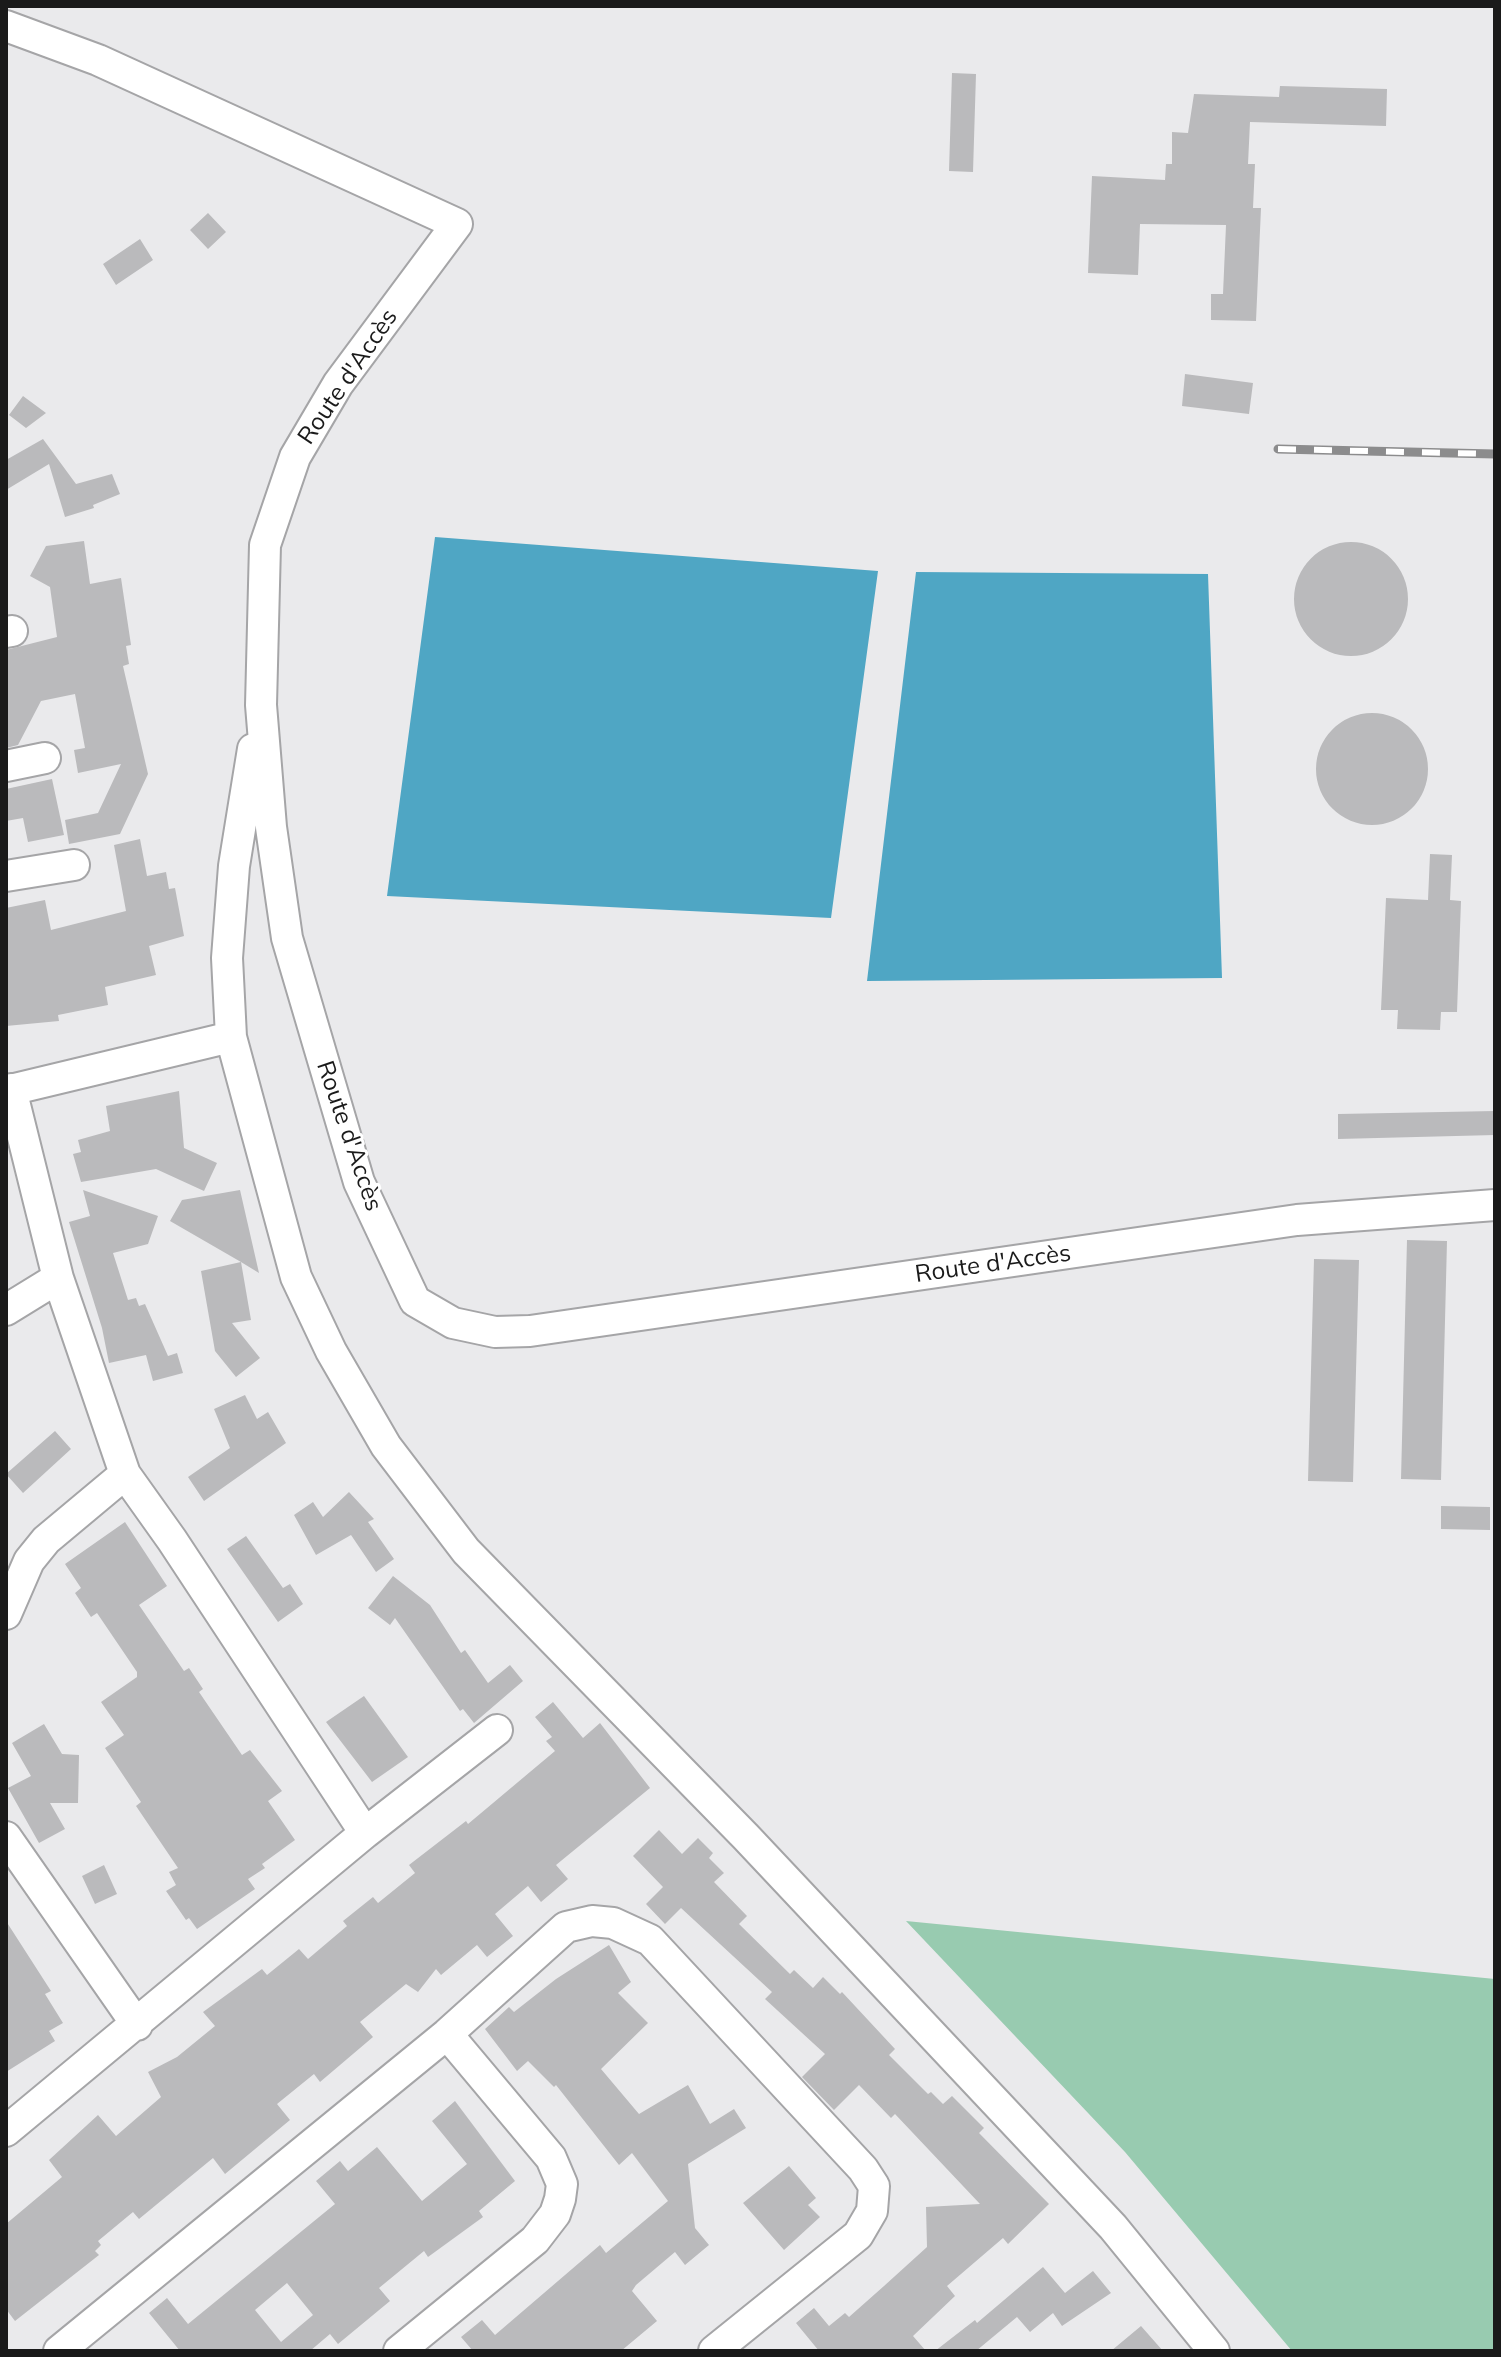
<!DOCTYPE html>
<meta charset="utf-8">
<style>
body{margin:0}
#map{position:relative;width:1501px;height:2357px;overflow:hidden;background:#eaeaec;font-family:Mulish,sans-serif}
canvas{display:block}
.frame{position:absolute;inset:0;border:8px solid #1a1a1a;pointer-events:none}
</style>
<div id="map">
<canvas width="1501" height="2357"></canvas>
<div class="frame"></div>
</div>
<script>
const g = document.querySelector('canvas').getContext('2d');
g.lineJoin = 'round';
function paint(path, color) { g.fillStyle = color; g.fill(path, 'evenodd'); }
const poly = rows => new Path2D(rows.map(r => 'M' + r).join(''));
function strokePath(path, color, width, dash) { g.strokeStyle = color; g.lineWidth = width; g.lineCap = dash ? 'butt' : 'round'; g.setLineDash(dash || []); g.stroke(path); }
function drawText(font, color, halo, rows, align = 'center') {
  g.font = font + ' Mulish,sans-serif'; g.lineWidth = 6; g.setLineDash([]); g.textBaseline = 'middle'; g.strokeStyle = halo; g.fillStyle = color; for (const [text, x, y, turn = 0] of rows) {
    g.save(); g.translate(x, y); g.rotate((+turn || 0) * Math.PI / 180); g.textAlign = isNaN(turn) ? turn : align; if (halo) g.strokeText(text, 0, 0); g.fillText(text, 0, 0); g.restore();
  }
}
const green = poly([
 [906,1921,1495,1979,1495,2351,1292,2351,1125,2152]
]);
const water = poly([
 [435,537,878,571,831,918,387,896],
 [916,572,1208,574,1222,978,867,981]
]);
const building = poly([
 [952,73,976,74,973,172,949,171],
 [1280,86,1387,89,1386,126,1250,122,1248,164,1255,164,1253,208,1261,208,1256,321,1211,320,1211,294,1223,294,1226,225,1140,224,1138,275,1088,273,1092,176,1165,180,1166,164,1172,164,1172,132,1188,133,1194,94,1279,97],
 [208,213,226,232,208,249,190,230],
 [140,239,153,260,116,285,103,264],
 [1185,374,1253,383,1249,414,1182,406],
 [23,396,46,413,26,428,9,415],
 [43,439,76,484,112,474,120,494,93,505,94,508,65,517,49,464,6,490,6,460],
 [84,541,90,584,121,578,131,645,126,646,129,664,123,666,148,774,120,834,69,844,65,820,98,813,121,764,78,773,74,750,85,748,75,694,41,701,18,745,6,748,6,650,57,637,50,587,30,576,46,546],
 '1294 599a57 57 0 1 1 114 0a57 57 0 1 1-114 0Z',
 '1316 769a56 56 0 1 1 112 0a56 56 0 1 1-112 0Z',
 [52,779,64,835,28,842,23,818,6,821,6,789],
 [140,839,147,876,166,872,169,889,175,888,184,936,149,946,156,975,105,987,108,1005,58,1015,59,1021,6,1026,6,908,45,900,51,930,126,911,114,845],
 [1430,854,1452,855,1450,900,1461,901,1457,1012,1441,1012,1440,1030,1397,1029,1398,1010,1381,1010,1386,898,1428,900],
 [179,1091,184,1148,217,1163,204,1191,156,1169,81,1182,73,1154,81,1152,78,1140,110,1131,106,1106],
 [1495,1111,1495,1135,1338,1139,1338,1114],
 [83,1190,158,1216,148,1244,113,1253,128,1300,136,1298,139,1306,145,1304,168,1356,177,1353,183,1373,153,1381,146,1355,109,1363,102,1328,69,1222,90,1216],
 [240,1190,259,1273,241,1262,251,1320,232,1323,260,1358,236,1377,215,1351,201,1271,241,1262,170,1221,182,1200],
 [1407,1240,1447,1241,1441,1480,1401,1479],
 [1314,1259,1359,1260,1353,1482,1308,1481],
 [245,1395,257,1419,268,1412,286,1443,204,1501,188,1477,230,1448,214,1409],
 [55,1431,71,1449,23,1493,6,1474],
 [349,1492,374,1519,368,1522,394,1559,376,1572,351,1535,316,1555,294,1515,313,1502,323,1517],
 [1441,1506,1490,1507,1490,1530,1441,1529],
 [125,1522,167,1586,139,1605,184,1671,189,1668,203,1689,199,1692,242,1755,250,1750,282,1791,268,1801,295,1840,262,1864,265,1868,248,1879,255,1889,197,1929,189,1918,186,1920,166,1891,176,1885,169,1872,178,1868,136,1806,141,1802,105,1748,124,1735,101,1702,137,1677,137,1672,97,1613,91,1617,75,1593,81,1588,65,1564],
 [246,1536,283,1588,290,1584,303,1604,278,1622,227,1549],
 [393,1576,430,1605,461,1653,465,1650,488,1683,510,1665,523,1681,474,1723,463,1709,460,1711,395,1618,390,1625,368,1608],
 [364,1696,408,1757,372,1782,326,1722],
 [553,1702,583,1738,600,1723,650,1788,556,1865,568,1879,541,1902,528,1886,495,1914,513,1936,487,1957,477,1945,441,1975,436,1969,418,1992,406,1984,360,2022,373,2037,320,2082,314,2074,277,2104,290,2120,225,2174,213,2158,139,2219,133,2212,98,2241,101,2245,95,2251,99,2255,15,2321,6,2309,6,2224,62,2177,49,2160,98,2115,116,2136,161,2097,148,2072,177,2057,215,2026,203,2012,262,1969,267,1975,299,1949,308,1959,347,1926,343,1921,373,1897,378,1903,415,1873,409,1865,466,1821,468,1824,555,1751,546,1741,552,1737,535,1717],
 [44,1724,62,1754,79,1755,78,1803,50,1803,65,1829,39,1843,8,1788,31,1776,12,1743],
 [659,1830,682,1854,698,1838,713,1853,709,1858,724,1873,714,1882,747,1916,739,1924,790,1974,794,1970,813,1988,823,1977,840,1994,842,1992,895,2049,889,2055,928,2094,931,2092,943,2104,952,2096,984,2128,979,2133,1049,2204,1008,2244,1003,2238,947,2286,955,2296,913,2336,926,2351,819,2351,796,2323,814,2308,829,2326,845,2313,849,2317,884,2286,927,2247,926,2207,980,2204,895,2114,891,2118,859,2085,834,2110,802,2077,825,2054,765,1999,772,1992,681,1908,665,1924,646,1904,663,1887,633,1856],
 [104,1865,117,1894,95,1904,82,1876],
 [6,1921,51,1991,45,1994,63,2023,49,2031,55,2041,6,2072],
 [609,1945,631,1982,618,1993,648,2023,601,2069,639,2114,688,2085,710,2124,734,2109,746,2128,688,2164,695,2228,709,2245,685,2265,675,2252,636,2285,632,2291,657,2321,621,2351,473,2351,461,2337,482,2320,495,2335,600,2245,606,2253,668,2201,632,2153,619,2165,556,2085,554,2087,528,2061,517,2071,485,2029,509,2007,514,2012,556,1979],
 [455,2101,515,2181,479,2211,483,2217,428,2257,424,2251,379,2288,390,2301,338,2344,330,2334,310,2351,180,2351,149,2313,167,2298,188,2324,335,2204,316,2181,340,2161,348,2171,377,2147,422,2201,467,2164,432,2121],
 [287,2283,313,2315,281,2342,255,2310],
 [789,2166,816,2198,808,2205,820,2217,784,2250,743,2203],
 [1043,2267,1065,2293,1093,2271,1111,2293,1062,2326,1053,2313,1030,2332,1017,2317,976,2351,935,2351,975,2320,977,2323],
 [1141,2326,1163,2351,1111,2351]
]);
const minor = poly([
 [6,26,98,60,457,224,338,384,295,457,265,545,261,705,271,827,287,938,359,1182,415,1301,453,1323,495,1332,530,1331,1297,1220,1495,1205],
 [6,632,12,631],
 [253,749,234,866,227,958,231,1037,296,1277,331,1351,386,1446,466,1551,746,1837,1113,2227,1214,2351],
 [6,766,45,758],
 [6,876,74,865],
 [11,1089,58,1278,125,1474,172,1540,365,1833],
 [6,1091,231,1037],
 [6,1310,58,1278],
 [6,1614,29,1561,46,1540,125,1474],
 [6,1837,137,2025],
 [6,2131,365,1833,497,1730],
 [59,2351,447,2034,566,1927,592,1921,613,1923,650,1940,863,2169,874,2186,872,2211,858,2235,714,2351],
 [399,2351,535,2240,555,2214,560,2199,562,2184,551,2158,447,2034]
]);
const rail = poly([
 [1278,449,1495,454]
]);
const streetNames = [
 ["Route d'Accès",348,377,-56],
 ["Route d'Accès",349,1136,71],
 ["Route d'Accès",993,1264,-8]
];
paint(green, '#98cbb0');
paint(water, '#4fa6c4');
paint(building, '#bababc');
strokePath(minor, '#a5a5a7', 34);
strokePath(minor, '#fff', 30);
strokePath(rail, '#8c8c8d', 9);
strokePath(rail, '#fff', 6, [18]);
drawText('24px', '#1a1a1a', '#fff', streetNames);
</script>
